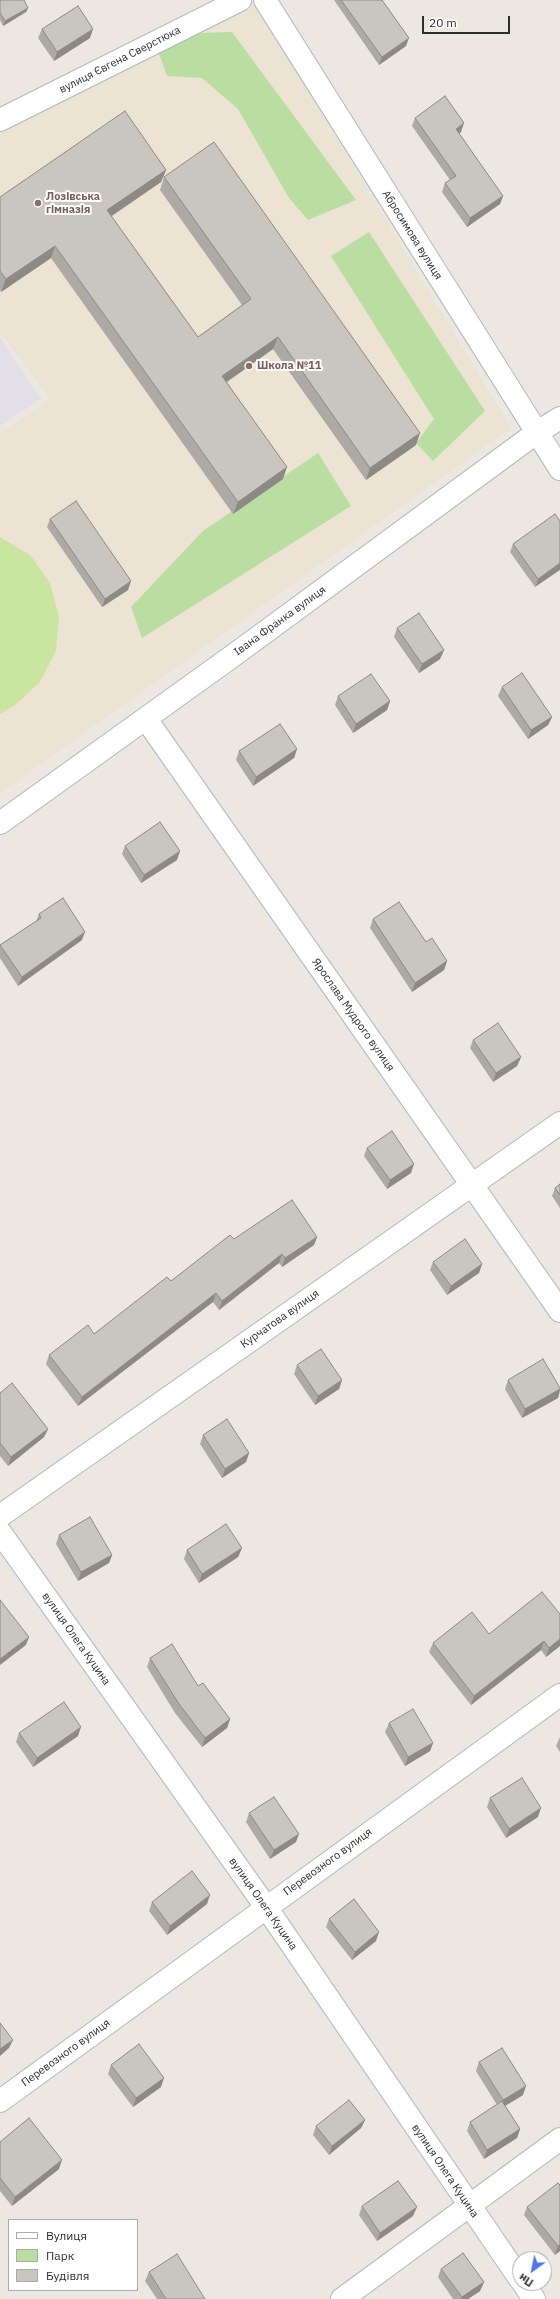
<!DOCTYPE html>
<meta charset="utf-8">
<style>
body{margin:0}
#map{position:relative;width:560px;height:2299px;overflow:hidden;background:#ede7e1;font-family:"IBM Plex Sans",sans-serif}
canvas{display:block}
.legend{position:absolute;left:8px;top:2219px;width:130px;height:72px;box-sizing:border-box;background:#fff;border:1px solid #ababab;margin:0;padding:5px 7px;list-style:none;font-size:12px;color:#2d2d2d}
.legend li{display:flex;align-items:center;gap:8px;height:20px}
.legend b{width:20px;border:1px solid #ababab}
.north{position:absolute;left:512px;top:2251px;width:40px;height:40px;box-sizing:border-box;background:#fff;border:1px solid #ababab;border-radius:50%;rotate:213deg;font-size:11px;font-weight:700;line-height:16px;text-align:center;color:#2d2d2d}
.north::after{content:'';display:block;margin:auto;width:14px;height:18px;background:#5074eb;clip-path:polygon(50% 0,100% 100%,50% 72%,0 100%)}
.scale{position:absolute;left:422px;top:16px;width:88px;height:18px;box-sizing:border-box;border:2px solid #2d2d2d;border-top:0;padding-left:5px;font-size:12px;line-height:14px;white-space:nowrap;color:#2d2d2d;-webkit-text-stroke:3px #fff;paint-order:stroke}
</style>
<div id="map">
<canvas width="560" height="2299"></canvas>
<ul class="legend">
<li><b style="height:5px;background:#fff"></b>Вулиця</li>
<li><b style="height:11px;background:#badea2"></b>Парк</li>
<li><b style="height:11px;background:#c9c5bf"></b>Будівля</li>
</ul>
<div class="north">Пн</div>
<div class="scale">20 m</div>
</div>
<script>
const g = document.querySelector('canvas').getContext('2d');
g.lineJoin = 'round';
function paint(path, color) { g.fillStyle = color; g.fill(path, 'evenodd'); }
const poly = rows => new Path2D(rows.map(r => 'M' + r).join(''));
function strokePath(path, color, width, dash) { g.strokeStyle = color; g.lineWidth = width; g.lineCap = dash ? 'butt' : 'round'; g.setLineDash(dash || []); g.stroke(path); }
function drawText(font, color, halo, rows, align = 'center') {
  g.font = font + ' "IBM Plex Sans",sans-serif'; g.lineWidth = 4; g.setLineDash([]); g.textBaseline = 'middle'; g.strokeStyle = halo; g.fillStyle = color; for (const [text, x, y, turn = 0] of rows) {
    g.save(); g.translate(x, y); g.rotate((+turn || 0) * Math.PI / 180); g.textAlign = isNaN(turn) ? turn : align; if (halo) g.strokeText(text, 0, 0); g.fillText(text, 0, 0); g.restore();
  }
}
const industrial = poly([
 [0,337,41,399,0,426]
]);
const education = poly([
 [254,1,511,428,0,793,0,433,50,399,0,332,0,120,104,68]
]);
const green = poly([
 [232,32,356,200,308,220,289,198,238,109,202,78,167,76,156,45,169,34],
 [369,232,485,411,433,461,416,443,434,419,331,256],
 [318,453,351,506,142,638,131,607,203,531]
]);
const pitch = poly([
 [0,537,30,555,50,583,59,617,56,651,40,682,15,705,0,714]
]);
const minor = poly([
 [265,0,560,469],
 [0,120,240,0],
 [146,719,560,1311],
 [0,823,234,655,536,433,560,418],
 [0,1516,560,1123],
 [0,1532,266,1907,520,2279],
 [0,2101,560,1695],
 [523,2283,534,2299],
 [342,2299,560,2139]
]);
const wall = poly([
 [0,0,28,8,26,12,3,26,0,20],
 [334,0,382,0,406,46,379,65],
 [42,29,90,38,54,61,38,38],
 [415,118,461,132,459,133,503,196,500,204,467,227,442,192,445,183,450,180,412,126],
 [166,170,161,182,111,216,198,337,242,305,160,190,164,177,416,445,366,480,273,349,227,382,283,479,233,514,51,258,1,292,0,290,0,197],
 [50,519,128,590,102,607,47,527],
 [560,521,535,587,510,552,513,544],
 [397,628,444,650,440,659,419,673,394,637],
 [502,687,552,717,548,725,528,739,498,696],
 [338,696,390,701,387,710,353,733,335,705],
 [297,749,294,758,253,786,236,760,239,751],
 [125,846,177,860,141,883,122,854],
 [39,914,82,940,18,986,0,958,0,945,36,921],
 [373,919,426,942,447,961,444,970,412,992,370,928],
 [473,1040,521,1057,517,1066,493,1082,470,1048],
 [367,1148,411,1173,387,1189,364,1156],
 [560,1184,560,1208,552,1196,555,1188],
 [317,1237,314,1245,282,1267,279,1263,219,1310,213,1302,78,1406,46,1364,49,1355,94,1334,171,1281,234,1239],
 [433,1262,482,1264,479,1273,447,1295,430,1270],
 [297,1365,342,1380,339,1389,315,1405,294,1374],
 [508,1380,560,1388,560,1391,558,1398,522,1418,505,1389],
 [0,1393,48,1429,44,1437,8,1466,0,1456],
 [203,1435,249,1453,246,1462,222,1478,200,1444],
 [59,1535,112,1555,109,1563,78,1581,56,1544],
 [242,1548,238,1557,199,1583,184,1559,187,1550],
 [560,1614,560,1646,546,1657,541,1650,471,1705,429,1652,433,1643,489,1634],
 [150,1658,198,1686,230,1719,227,1728,202,1747,175,1713,147,1667],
 [389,1723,433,1743,430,1751,405,1766,385,1732],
 [19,1733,78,1736,33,1767,16,1742],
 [560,1737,560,1752,556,1746],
 [490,1798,538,1817,506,1838,487,1807],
 [249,1813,296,1842,270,1859,246,1822],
 [152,1902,207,1904,167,1935,149,1911],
 [329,1919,376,1941,352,1960,326,1927],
 [479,2062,523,2095,505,2106,520,2129,517,2138,484,2159,467,2131,470,2122,497,2105,476,2071],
 [111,2065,161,2087,133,2107,108,2074],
 [365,2120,361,2128,329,2155,313,2135,316,2126],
 [0,2142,59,2169,12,2206,0,2191],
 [560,2185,560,2251,555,2255,524,2215,527,2207],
 [362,2206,413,2216,377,2241,359,2215],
 [441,2269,484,2282,480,2291,468,2299,453,2299,438,2277],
 [149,2272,205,2299,157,2299,145,2281]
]);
const shadedWall = poly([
 [28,8,26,12,3,26,5,21],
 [93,29,90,38,54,61,57,52],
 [409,38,406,46,379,65,382,57],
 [464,123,461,132,453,138,456,129],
 [166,170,161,182,103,222,107,210],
 [503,196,500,204,467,227,470,218],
 [55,246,51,258,1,292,6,279],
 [278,337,273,349,218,388,222,376],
 [420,433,416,445,366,480,370,468],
 [287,467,283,479,233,514,238,502],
 [560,563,560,570,535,587,538,579],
 [131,581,128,590,102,607,105,599],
 [444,650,440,659,419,673,422,664],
 [390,701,387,710,353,733,356,724],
 [552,717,548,725,528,739,531,730],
 [297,749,294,758,253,786,256,777],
 [180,851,177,860,141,883,144,875],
 [85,932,82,940,18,986,22,977],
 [447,961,444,970,412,992,415,983],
 [521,1057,517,1066,493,1082,496,1073],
 [414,1164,411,1173,387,1189,390,1180],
 [317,1237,314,1245,282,1267,285,1258],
 [282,1254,279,1263,219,1310,222,1301],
 [482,1264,479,1273,447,1295,451,1286],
 [216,1293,213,1302,78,1406,82,1397],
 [342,1380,339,1389,315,1405,318,1396],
 [560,1389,558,1398,522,1418,525,1409],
 [48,1429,44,1437,8,1466,11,1457],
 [249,1453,246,1462,222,1478,225,1469],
 [242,1548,238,1557,199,1583,202,1574],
 [112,1555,109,1563,78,1581,81,1572],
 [29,1637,26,1645,0,1665,0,1659],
 [560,1639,560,1646,546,1657,549,1648],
 [544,1641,541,1650,471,1705,474,1696],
 [230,1719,227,1728,202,1747,205,1738],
 [81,1727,78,1736,33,1767,37,1758],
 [433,1743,430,1751,405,1766,408,1757],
 [541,1808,538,1817,506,1838,509,1829],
 [299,1834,296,1842,270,1859,274,1850],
 [210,1895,207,1904,167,1935,170,1926],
 [379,1932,376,1941,352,1960,355,1952],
 [13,2040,9,2048,0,2056,0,2049],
 [164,2078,161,2087,133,2107,136,2098],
 [526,2086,523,2095,500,2109,503,2100],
 [365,2120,361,2128,329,2155,332,2146],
 [520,2129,517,2138,484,2159,487,2150],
 [62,2160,59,2169,12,2206,15,2197],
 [417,2207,413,2216,377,2241,380,2233],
 [560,2245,560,2251,555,2255,558,2246],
 [484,2282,480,2291,468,2299,461,2299,462,2297]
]);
const building = poly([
 [0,0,24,0,28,8,5,21,0,13,0,0],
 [341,0,382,0,409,38,382,57,341,0],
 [78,6,93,29,57,52,42,29,78,6],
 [445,96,464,123,456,129,503,196,470,218,445,183,456,176,415,118,445,96],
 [125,111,166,170,107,210,198,337,251,299,164,177,214,142,420,433,370,468,278,337,222,376,287,467,238,502,55,246,6,279,0,271,0,197,125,111],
 [76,501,131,581,105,599,50,519,76,501],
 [555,514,560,521,560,563,538,579,513,544,555,514],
 [419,613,444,650,422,664,397,628,419,613],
 [522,673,552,717,531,730,502,687,522,673],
 [371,674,390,701,356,724,338,696,371,674],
 [280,724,297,749,256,777,239,751,280,724],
 [160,822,180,851,144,875,125,846,160,822],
 [63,898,85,932,22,977,0,945,41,918,39,914,63,898],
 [399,902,426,942,432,938,447,961,415,983,373,919,399,902],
 [498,1023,521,1057,496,1073,473,1040,498,1023],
 [392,1131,414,1164,390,1180,367,1148,392,1131],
 [560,1184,560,1195,555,1188,560,1184],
 [292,1200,317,1237,285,1258,282,1254,222,1301,216,1293,82,1397,49,1355,88,1325,94,1334,167,1277,171,1281,230,1235,234,1239,292,1200],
 [465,1239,482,1264,451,1286,433,1262,465,1239],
 [321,1349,342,1380,318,1396,297,1365,321,1349],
 [543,1359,560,1388,560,1389,525,1409,508,1380,543,1359],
 [12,1383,48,1429,11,1457,0,1443,0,1393,12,1383],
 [227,1419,249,1453,225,1469,203,1435,227,1419],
 [90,1517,112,1555,81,1572,59,1535,90,1517],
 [226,1524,242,1548,202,1574,187,1550,226,1524],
 [542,1592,560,1614,560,1639,549,1648,544,1641,474,1696,433,1643,472,1612,489,1634,542,1592],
 [0,1600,29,1637,0,1659,0,1600],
 [172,1644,198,1686,203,1683,230,1719,205,1738,179,1704,150,1658,172,1644],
 [64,1702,81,1727,37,1758,19,1733,64,1702],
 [413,1709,433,1743,408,1757,389,1723,413,1709],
 [522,1778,541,1808,509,1829,490,1798,522,1778],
 [274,1797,299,1834,274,1850,249,1813,274,1797],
 [192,1871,210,1895,170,1926,152,1902,192,1871],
 [354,1899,379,1932,355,1952,329,1919,354,1899],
 [0,2023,13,2040,0,2049,0,2023],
 [139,2044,164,2078,136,2098,111,2065,139,2044],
 [502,2048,526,2086,503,2100,479,2062,502,2048],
 [349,2100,365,2120,332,2146,316,2126,349,2100],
 [502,2101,520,2129,487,2150,470,2122,502,2101],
 [29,2118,62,2160,15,2197,0,2178,0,2142,29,2118],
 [398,2181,417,2207,380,2233,362,2206,398,2181],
 [558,2183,560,2185,560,2245,558,2246,527,2207,558,2183],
 [463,2253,484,2282,462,2297,441,2269,463,2253],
 [177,2254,205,2299,166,2299,149,2272,177,2254]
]);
const markers = [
 [38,203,4,"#8d6e63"],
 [249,366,4,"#8d6e63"]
];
const streetNames = [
 ["вулиця Євгена Сверстюка",120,60,-27],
 ["Абросимова вулиця",412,235,58],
 ["Івана Франка вулиця",280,621,-36],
 ["Ярослава Мудрого вулиця",353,1015,55],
 ["Курчатова вулиця",280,1319,-35],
 ["вулиця Олега Куцина",76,1639,55],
 ["Перевозного вулиця",328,1862,-36],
 ["вулиця Олега Куцина",263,1904,55],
 ["Перевозного вулиця",66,2053,-36],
 ["вулиця Олега Куцина",445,2171,56]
];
const educationNames = [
 ["Лозівська",46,197],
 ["гімназія",46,210],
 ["Школа №11",257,366]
];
paint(industrial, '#e2e0e6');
paint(education, '#ede3d2');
paint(green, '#badea2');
paint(pitch, '#cae59f');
strokePath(minor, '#b4b7bf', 24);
strokePath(minor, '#fff', 22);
paint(wall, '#ada9a4');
paint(shadedWall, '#8d8a86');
paint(building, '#c9c5bf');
strokePath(building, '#8d8a86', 1);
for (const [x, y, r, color] of markers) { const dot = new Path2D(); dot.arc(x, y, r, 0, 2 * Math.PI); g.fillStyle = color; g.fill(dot); strokePath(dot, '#fff', 1.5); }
drawText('11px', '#2d2d2d', '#fff', streetNames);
drawText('bold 11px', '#785e54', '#fff', educationNames, 'left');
</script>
